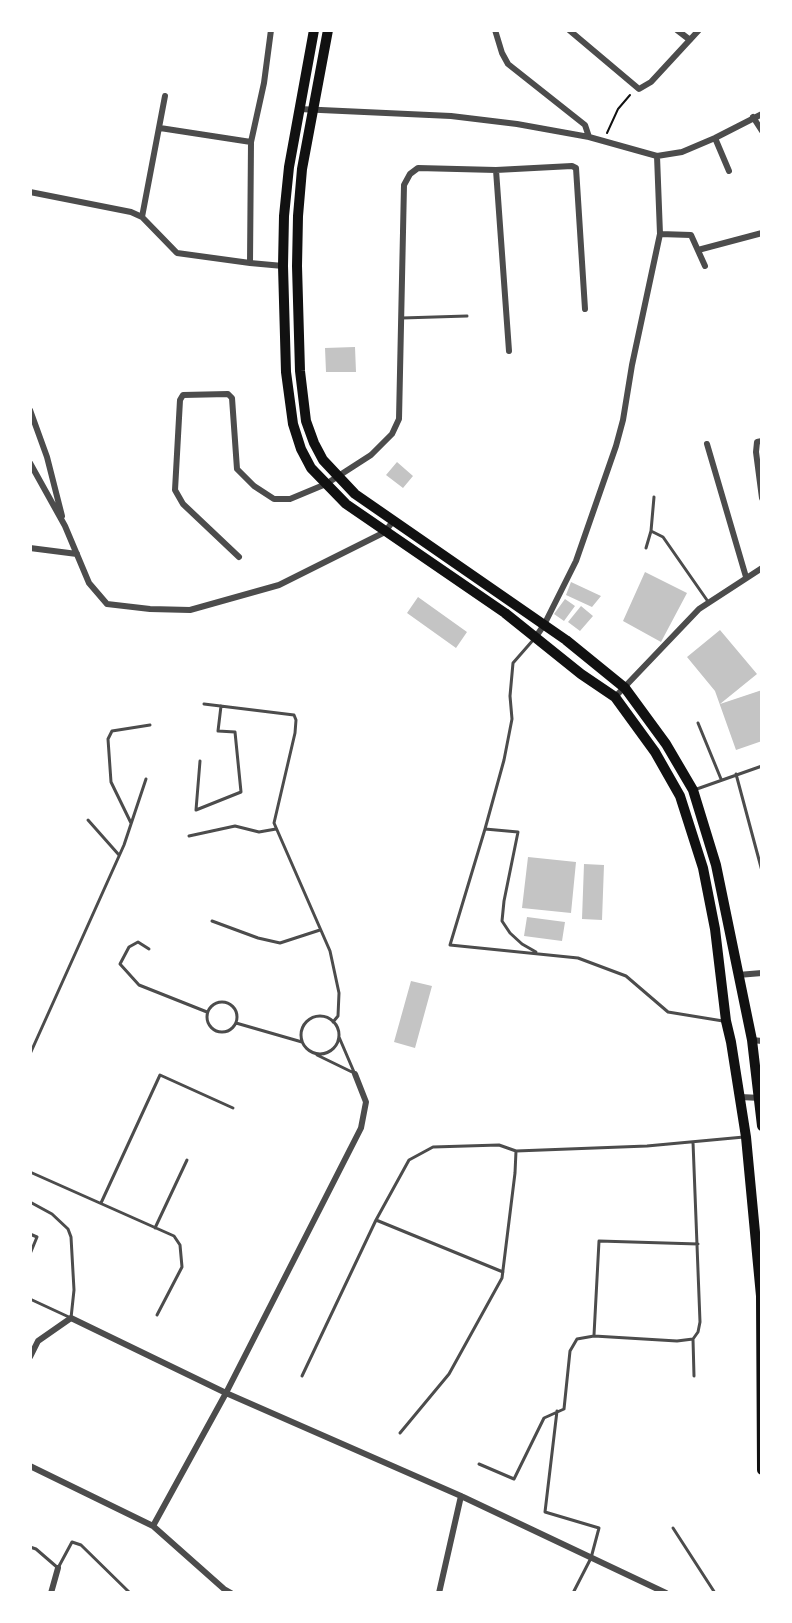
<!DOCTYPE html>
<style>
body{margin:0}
#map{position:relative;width:792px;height:1623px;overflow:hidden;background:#fff;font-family:Literata,serif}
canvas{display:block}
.frame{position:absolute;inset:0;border:32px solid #fff;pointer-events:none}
</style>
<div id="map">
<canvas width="792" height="1623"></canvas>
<div class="frame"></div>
</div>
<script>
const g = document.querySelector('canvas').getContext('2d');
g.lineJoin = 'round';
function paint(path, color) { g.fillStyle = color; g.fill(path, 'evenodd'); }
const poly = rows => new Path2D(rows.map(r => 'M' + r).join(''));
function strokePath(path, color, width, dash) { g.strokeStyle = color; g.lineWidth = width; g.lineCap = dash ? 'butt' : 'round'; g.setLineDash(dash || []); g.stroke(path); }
const building = poly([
 [355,347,356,372,326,372,325,348],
 [397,462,413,476,403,488,386,475],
 [645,572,687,593,661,642,623,621],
 [571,582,601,596,592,607,566,595],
 [418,597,467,632,456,648,407,613],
 [565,599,575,606,564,621,554,614],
 [581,606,593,616,580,631,568,622],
 [720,630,757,674,720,704,762,690,762,741,736,750,715,691,687,657],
 [528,857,576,862,571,913,522,908],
 [584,864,604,865,602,920,582,919],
 [527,917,565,922,562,941,524,936],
 [411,981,432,986,415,1048,394,1042]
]);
const path = poly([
 [607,133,618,109,630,95]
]);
const service = poly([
 [402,318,467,316],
 [651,531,663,537,709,603],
 [646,548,651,531,654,497],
 [534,639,513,663,510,696,512,719,504,760,485,829,518,832,504,901,502,921,510,933,522,944,536,952],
 [204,704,294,715,296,720,295,733,274,823,330,951,339,993,338,1016,333,1022],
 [698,723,721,779],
 [200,761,196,810,241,792,235,732,218,731,221,706],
 [736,774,762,871],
 [694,790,762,766],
 [88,820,119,855],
 [131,823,111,782,108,739,112,731,150,725],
 [485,829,450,945,578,958,626,976,668,1012,723,1021],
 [189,836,235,826,259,832,276,829],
 [212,921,258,938,280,943,320,930],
 [149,949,138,942,129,947,120,964,139,985,207,1012],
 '207 1017a15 15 0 1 1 30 0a15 15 0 1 1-30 0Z',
 '301 1035a19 19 0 1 1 38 0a19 19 0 1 1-38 0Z',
 [236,1023,302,1042],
 [339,1037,354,1072],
 [30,1054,124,845,146,779],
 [317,1055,354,1073],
 [693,1142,700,1322,698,1332,693,1339,694,1376],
 [30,1172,174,1236,180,1245,182,1267,157,1315],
 [30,1202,52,1214,68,1229,71,1237,74,1290,71,1318,30,1299],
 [101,1203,160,1075,233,1108],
 [376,1220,409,1160,433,1147,499,1145,516,1151],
 [155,1228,187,1160],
 [30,1234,37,1237,30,1254],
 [594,1335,599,1241,698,1244],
 [302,1376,376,1220,503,1272],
 [557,1411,545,1512,599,1528,591,1558,573,1593],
 [400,1433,449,1374,502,1278,515,1173,516,1151,647,1146,744,1137],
 [479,1464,514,1479,544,1418,564,1409,570,1351,577,1339,594,1336,677,1341,693,1339],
 [673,1528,715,1593],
 [30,1547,36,1549,58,1568,72,1542,81,1545,130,1593]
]);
const minor = poly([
 [495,30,502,53,508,64,585,125,589,137],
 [569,30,639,89,651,82,699,30],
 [677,30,690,40],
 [299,109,451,116,517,124,589,137,657,156,682,152,715,138,762,114],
 [753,117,762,131],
 [160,128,251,142],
 [715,138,729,171],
 [496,170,509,351],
 [30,192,131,212,142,217,177,253,250,263,283,266],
 [142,217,165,96],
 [660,234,691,235,705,266],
 [698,250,762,233],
 [250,263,251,142,264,83,271,30],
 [30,410,47,457,62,516],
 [762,441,757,442,756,452,762,498],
 [707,444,746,577],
 [30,463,65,526,89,583,107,604,150,609,190,610,279,585,385,532,393,521],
 [30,548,77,554],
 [239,557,183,504,175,490,180,400,183,395,228,394,232,398,237,469,254,486,274,499,290,499,326,484,371,455,392,434,399,419,404,185,410,174,418,168,496,170,572,166,576,168,585,309],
 [535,638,544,625,576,561,616,446,623,420,632,365,660,234,657,156],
 [615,697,699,609,762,568],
 [738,975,762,973],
 [752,1040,762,1041],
 [740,1097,761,1098],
 [30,1357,38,1341,71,1318,226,1393,461,1496,666,1593],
 [30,1466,153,1526,224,1589,231,1593],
 [153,1526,226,1393,361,1128,366,1102,355,1074],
 [51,1593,58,1568],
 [439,1593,461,1496]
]);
const trunk = poly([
 [314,30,289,167,284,216,283,266,286,372,293,424,301,449,311,468,346,504,505,613,581,674,615,697,655,752,680,796,703,868,715,929,726,1021,731,1042,746,1137,761,1296,762,1470],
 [328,30,302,169,298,216,297,266,300,371,306,421,314,443,323,460,355,494,566,640,625,688,666,744,693,790,716,865,752,1040,762,1126]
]);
paint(building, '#c4c4c4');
strokePath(path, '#111', 2);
strokePath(service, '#4c4c4c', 3);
strokePath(minor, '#4c4c4c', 6);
strokePath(trunk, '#111', 10);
</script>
